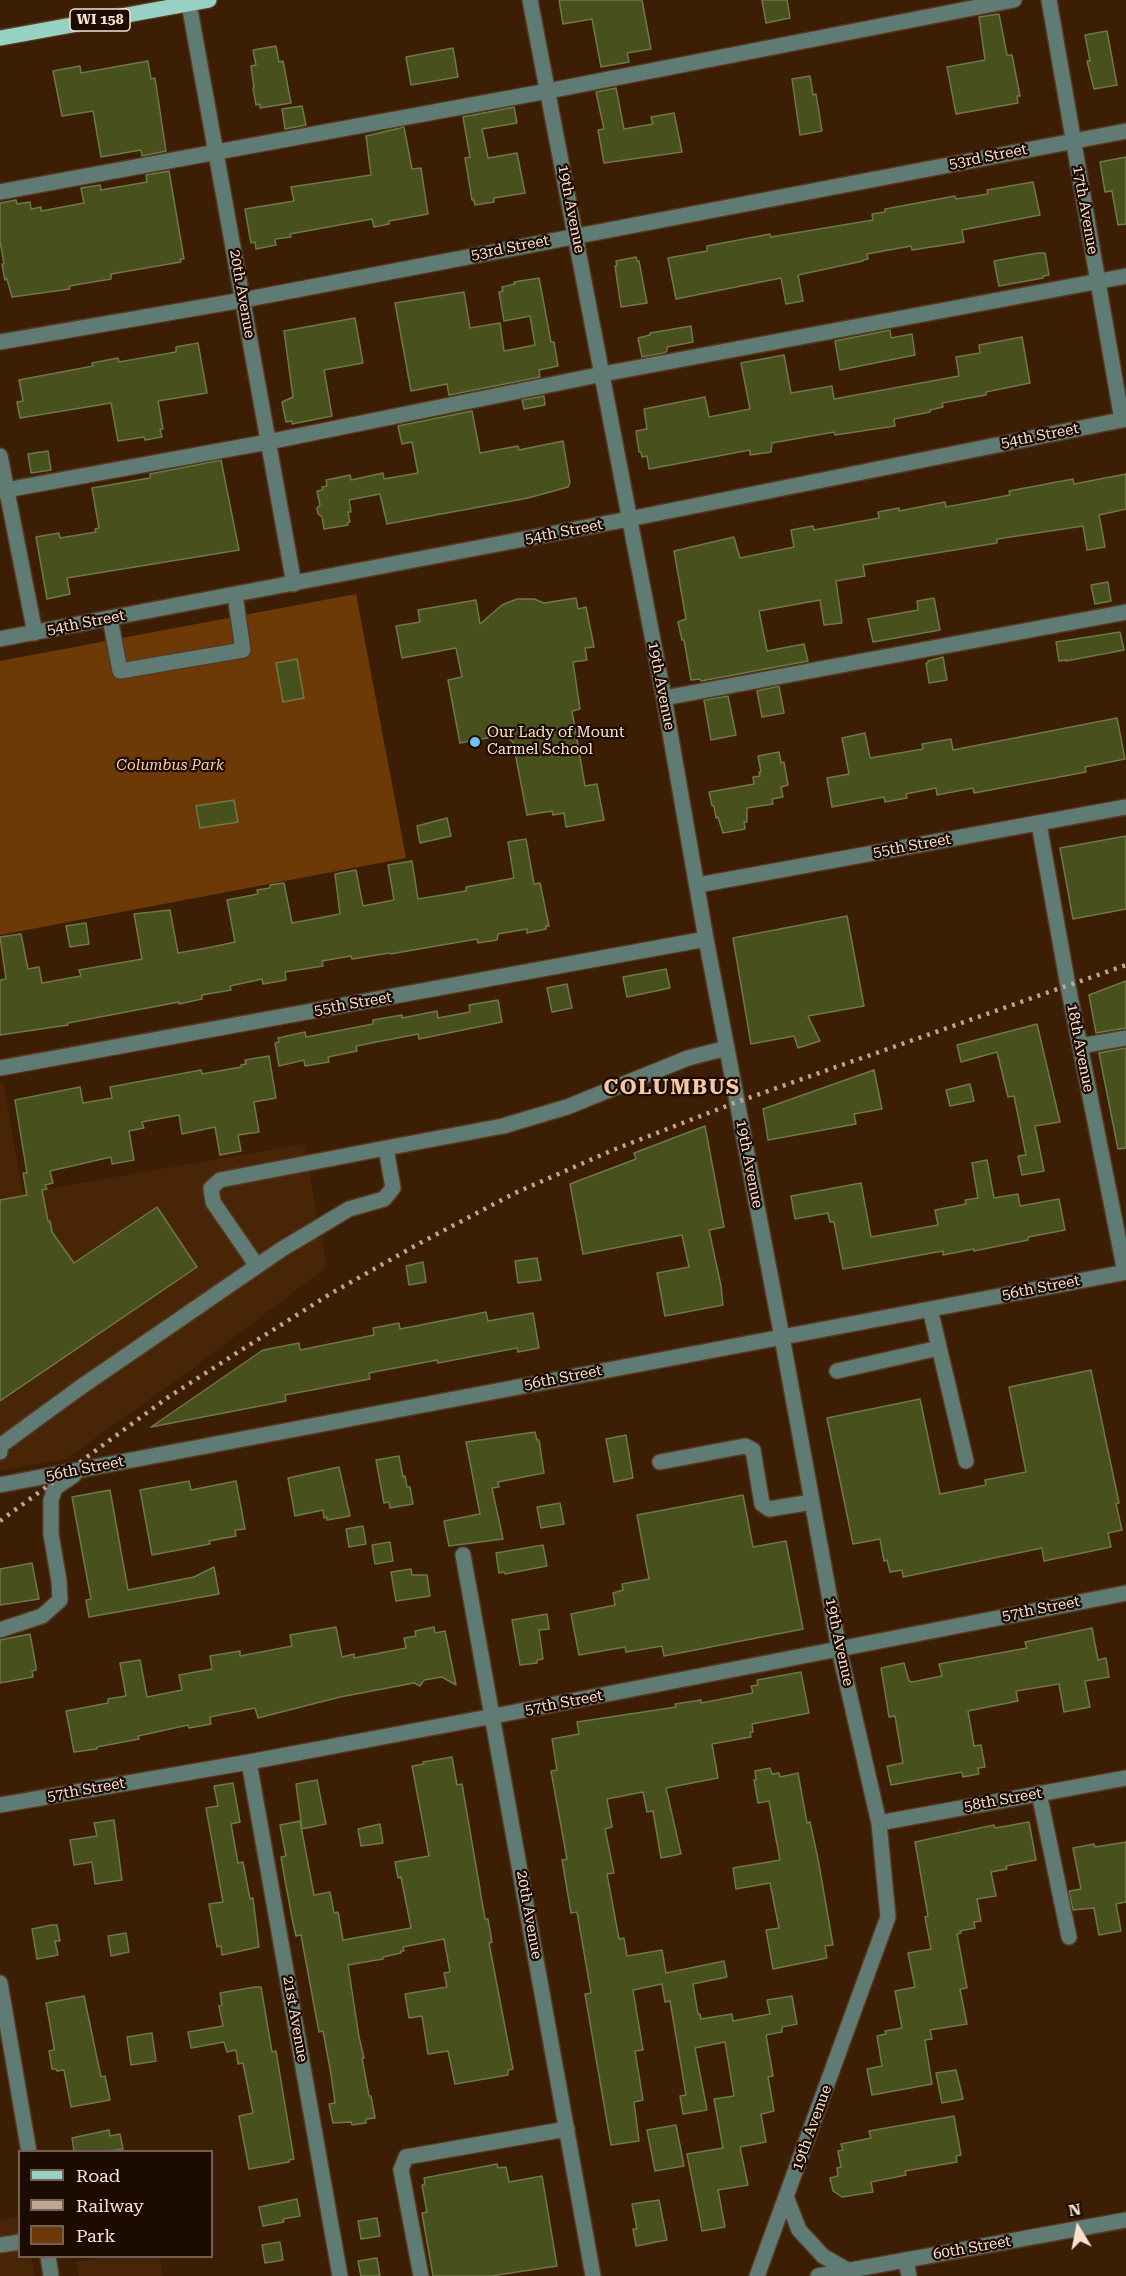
<!DOCTYPE html>
<style>
body{margin:0}
#map{position:relative;width:1126px;height:2276px;overflow:hidden;background:#3c1e04;font-family:"Roboto Serif",serif}
canvas{display:block}
.legend{position:absolute;left:18px;top:2150px;width:195px;height:108px;box-sizing:border-box;background:#1b0b01;border:2px solid #756154;margin:0;padding:8px 10px;list-style:none;font-size:18px;color:#fbe2d0}
.legend li{display:flex;align-items:center;gap:12px;height:30px}
.legend b{width:30px;border:2px solid #756154}
.north{position:absolute;left:1048px;top:2198px;width:60px;height:60px;-webkit-text-stroke:4px #1b0b01;paint-order:stroke;rotate:350deg;font-size:16px;font-weight:700;line-height:24px;text-align:center;color:#fbe2d0}
.north::after{content:'';display:block;margin:auto;width:21px;height:27px;background:#fbe2d0;clip-path:polygon(50% 0,100% 100%,50% 72%,0 100%)}
</style>
<div id="map">
<canvas width="1126" height="2276"></canvas>
<ul class="legend">
<li><b style="height:8px;background:#97d1c3"></b>Road</li>
<li><b style="height:8px;background:#c0a591"></b>Railway</li>
<li><b style="height:16px;background:#6d3a07"></b>Park</li>
</ul>
<div class="north">N</div>
</div>
<script>
const g = document.querySelector('canvas').getContext('2d');
g.lineJoin = 'round';
function paint(path, color) { g.fillStyle = color; g.fill(path, 'evenodd'); }
const poly = rows => new Path2D(rows.map(r => 'M' + r).join(''));
function strokePath(path, color, width, dash) { g.strokeStyle = color; g.lineWidth = width; g.lineCap = dash ? 'butt' : 'round'; g.setLineDash(dash || []); g.stroke(path); }
function drawText(font, color, halo, rows, align = 'center') {
  g.font = font + ' "Roboto Serif",serif'; g.lineWidth = 4.5; g.setLineDash([]); g.textBaseline = 'middle'; g.strokeStyle = halo; g.fillStyle = color; for (const [text, x, y, turn = 0] of rows) {
    g.save(); g.translate(x, y); g.rotate((+turn || 0) * Math.PI / 180); g.textAlign = isNaN(turn) ? turn : align; if (halo) g.strokeText(text, 0, 0); g.fillText(text, 0, 0); g.restore();
  }
}
const built = poly([
 [3,1082,23,1193,304,1144,327,1267,181,1377,66,1459,0,1471,0,1083],
 [19,2216,20,2256,31,2257,35,2276,0,2276,0,2220],
 [109,2257,159,2257,163,2276,79,2276,76,2262]
]);
const green = poly([
 [356,594,406,858,0,935,0,661]
]);
const building = poly([
 [559,0,642,0,651,49,627,53,629,62,601,67,592,19,563,24,559,0],
 [762,0,787,0,790,18,766,23,762,0],
 [999,14,1007,55,1012,55,1020,96,1017,96,1018,103,956,114,947,67,985,60,979,17,999,14],
 [1107,31,1117,85,1094,89,1087,61,1090,61,1085,35,1107,31],
 [276,46,279,62,283,61,291,103,260,108,260,104,256,105,253,88,254,88,251,66,256,65,253,50,276,46],
 [453,48,458,77,411,85,406,57,453,48],
 [148,61,151,79,155,78,166,151,142,156,141,150,101,157,93,111,62,116,53,71,80,66,81,73,148,61],
 [810,76,813,95,816,94,822,131,800,135,792,79,810,76],
 [616,88,624,129,653,124,651,117,674,113,682,152,604,163,598,130,604,129,596,92,616,88],
 [302,106,306,125,285,129,282,109,302,106],
 [514,107,517,123,482,129,488,158,517,153,525,193,494,198,494,202,475,205,474,200,472,200,465,158,470,157,463,117,514,107],
 [404,127,412,169,421,168,428,214,389,221,389,224,374,227,372,219,290,234,291,237,275,239,276,245,256,249,255,242,251,243,245,209,294,201,291,187,371,175,366,136,404,127],
 [1126,157,1126,224,1118,225,1112,191,1105,192,1100,162,1126,157],
 [169,171,184,259,180,259,181,262,111,274,111,279,69,286,70,289,12,297,7,279,5,280,2,264,4,264,0,241,0,203,16,200,17,204,30,202,31,209,41,207,41,211,84,203,81,188,100,185,101,190,147,182,146,175,169,171],
 [1033,182,1040,215,962,230,964,242,912,250,911,246,867,254,868,259,863,260,863,261,798,275,803,301,786,304,781,278,676,299,668,258,707,251,707,246,770,234,771,237,873,220,872,214,885,212,885,209,955,196,956,199,988,194,987,190,1033,182],
 [1038,253,1045,253,1049,275,1043,276,1043,278,999,286,994,261,1038,253],
 [636,257,637,261,639,261,647,303,621,307,615,266,617,266,616,261,636,257],
 [539,278,551,342,554,342,558,366,539,370,540,377,449,395,447,384,411,391,395,303,464,292,470,328,500,323,504,351,535,345,530,316,504,321,499,292,503,291,502,287,515,284,514,282,539,278],
 [355,318,363,363,324,370,332,416,292,424,292,421,286,422,282,402,293,397,284,331,355,318],
 [691,326,693,342,667,347,667,351,664,353,642,357,638,338,650,335,650,333,691,326],
 [890,330,891,338,912,334,915,355,840,370,835,341,890,330],
 [1022,337,1030,383,986,392,986,395,942,403,943,407,930,410,930,412,894,419,895,426,835,435,834,432,772,443,771,452,750,455,750,450,649,469,647,456,642,457,641,452,639,452,636,431,647,429,644,409,705,397,709,417,750,409,741,363,784,355,791,393,832,386,834,399,959,376,956,357,980,353,979,345,1022,337],
 [198,343,207,393,158,401,163,429,160,429,162,437,145,440,144,437,118,441,111,403,20,418,17,402,23,401,19,380,93,366,92,363,118,358,119,362,176,352,176,347,198,343],
 [544,396,545,405,524,409,522,400,544,396],
 [472,411,480,453,518,446,519,450,563,441,570,483,568,487,528,498,387,524,380,494,349,500,351,512,348,512,350,522,347,523,348,525,324,529,322,517,318,514,317,508,320,505,317,491,323,490,322,487,327,486,326,480,350,475,351,480,383,473,384,479,418,473,412,442,402,444,398,426,472,411],
 [48,451,51,470,31,473,28,454,48,451],
 [221,460,239,550,67,578,70,594,47,599,36,537,59,533,60,538,96,532,95,529,99,528,92,488,150,478,150,474,221,460],
 [1126,474,1126,509,1099,515,1105,547,1087,550,1083,526,997,539,997,543,863,565,865,576,836,581,842,623,824,625,820,600,759,611,767,651,804,644,808,661,701,681,700,679,691,680,684,640,682,640,678,622,686,619,674,551,734,537,740,558,794,547,791,530,813,526,814,530,879,518,878,512,899,508,899,511,945,502,946,507,1010,495,1009,491,1073,479,1074,484,1126,474],
 [1108,582,1111,601,1095,604,1091,585,1108,582],
 [576,598,578,609,586,607,594,647,585,648,587,660,573,662,580,709,572,711,585,786,597,784,604,820,566,827,564,813,553,815,552,811,527,815,513,742,503,735,460,743,448,680,462,677,456,648,402,658,396,626,420,622,418,610,476,600,480,624,502,605,517,599,534,599,544,603,576,598],
 [934,598,940,630,873,642,868,619,918,610,917,601,934,598],
 [1120,632,1124,650,1066,661,1066,660,1059,661,1056,642,1120,632],
 [943,657,947,680,929,683,926,663,928,663,928,661,943,657],
 [297,659,304,698,283,702,276,663,297,659],
 [779,686,784,713,762,717,757,691,779,686],
 [728,696,736,735,711,740,704,700,728,696],
 [1117,718,1125,759,1085,767,1086,772,974,793,973,788,937,795,936,788,906,794,907,798,885,802,884,797,832,807,827,778,849,774,842,738,865,733,870,758,923,749,922,744,951,739,953,750,1117,718],
 [779,752,781,763,784,762,788,785,781,787,783,797,772,799,773,804,747,808,747,822,744,822,745,829,723,833,718,817,716,818,714,806,712,806,709,792,754,784,753,777,760,776,759,772,761,772,758,756,779,752],
 [234,800,238,822,200,828,196,806,234,800],
 [447,818,451,836,420,843,417,826,447,818],
 [1126,836,1126,909,1073,919,1060,848,1126,836],
 [526,839,534,884,540,883,549,926,546,926,546,929,527,933,527,929,498,934,497,940,478,943,477,939,390,954,389,953,352,959,351,956,322,961,323,966,285,972,286,980,263,984,262,979,230,986,231,990,202,995,202,999,179,1004,179,1002,68,1023,68,1025,0,1035,0,980,6,979,0,937,21,934,28,969,39,967,42,983,81,976,79,970,142,959,134,914,170,910,178,953,212,947,235,942,227,900,258,894,257,890,270,888,270,885,284,883,292,923,340,914,335,874,356,870,363,906,394,900,388,865,412,861,418,899,466,891,466,887,514,878,508,842,526,839],
 [847,916,864,1006,808,1016,820,1041,798,1048,794,1036,751,1044,733,938,847,916],
 [86,923,89,944,70,947,66,926,86,923],
 [666,969,670,988,627,997,623,977,666,969],
 [1126,981,1126,1028,1096,1033,1089,995,1126,981],
 [567,984,572,1008,552,1012,547,988,567,984],
 [498,1000,502,1022,419,1039,418,1034,356,1046,357,1051,328,1057,329,1062,305,1066,304,1060,279,1066,275,1043,279,1042,278,1038,305,1032,306,1037,373,1024,373,1020,402,1015,402,1018,437,1011,438,1018,470,1012,469,1005,498,1000],
 [1037,1024,1060,1122,1035,1126,1044,1171,1022,1175,1018,1156,1026,1155,1014,1096,1008,1097,997,1052,961,1062,957,1045,1037,1024],
 [1126,1048,1126,1148,1118,1149,1099,1053,1126,1048],
 [269,1056,276,1098,254,1102,259,1132,238,1135,241,1151,220,1155,215,1127,182,1134,179,1115,142,1122,144,1128,129,1131,134,1160,112,1164,111,1157,50,1171,53,1183,45,1185,47,1189,42,1190,48,1221,50,1221,52,1232,74,1263,157,1207,197,1267,0,1401,0,1200,27,1195,23,1173,27,1173,15,1100,80,1087,83,1103,112,1098,110,1087,201,1070,202,1074,241,1067,241,1065,246,1064,245,1060,269,1056],
 [874,1070,882,1109,854,1114,856,1124,768,1140,763,1109,874,1070],
 [970,1084,974,1101,950,1106,946,1090,970,1084],
 [705,1126,724,1227,709,1230,721,1286,723,1305,665,1316,657,1273,689,1267,682,1235,583,1254,570,1184,636,1159,634,1153,705,1126],
 [987,1160,994,1198,1018,1194,1020,1206,1059,1199,1065,1230,1028,1237,1028,1240,974,1251,974,1249,943,1255,943,1251,843,1269,834,1222,830,1222,828,1213,795,1219,791,1196,861,1183,871,1237,938,1225,935,1210,966,1204,965,1200,978,1198,972,1163,987,1160],
 [537,1258,541,1280,518,1283,515,1261,537,1258],
 [423,1262,426,1282,409,1285,406,1266,423,1262],
 [486,1312,488,1321,533,1313,539,1348,518,1352,517,1348,438,1363,437,1360,369,1373,370,1379,285,1395,286,1401,151,1427,263,1350,299,1343,300,1350,374,1335,373,1328,399,1323,400,1329,486,1312],
 [1091,1370,1119,1503,1116,1504,1122,1530,1108,1533,1111,1547,1044,1561,1042,1548,903,1577,902,1570,890,1572,887,1560,884,1561,880,1539,853,1544,827,1418,920,1399,940,1494,986,1485,985,1480,1026,1472,1009,1387,1091,1370],
 [535,1432,537,1440,539,1440,544,1473,498,1482,499,1487,492,1488,503,1539,449,1546,444,1521,480,1514,466,1442,535,1432],
 [626,1435,633,1478,614,1482,606,1439,626,1435],
 [399,1456,403,1477,405,1476,407,1487,410,1487,413,1504,390,1508,389,1502,384,1503,376,1460,399,1456],
 [339,1467,350,1516,327,1520,327,1517,324,1518,323,1510,295,1516,288,1478,339,1467],
 [189,1481,191,1490,236,1481,245,1529,235,1530,236,1536,209,1541,210,1544,152,1555,140,1490,189,1481],
 [110,1490,128,1590,194,1577,214,1567,219,1594,89,1617,86,1600,91,1599,72,1497,110,1490],
 [743,1495,753,1547,786,1541,803,1629,664,1656,662,1646,626,1652,625,1647,579,1655,571,1614,615,1605,613,1593,623,1590,622,1584,649,1579,637,1515,743,1495],
 [560,1503,564,1524,541,1528,537,1507,560,1503],
 [363,1526,366,1544,349,1547,346,1529,363,1526],
 [390,1542,393,1561,375,1564,372,1545,390,1542],
 [543,1545,547,1566,505,1574,504,1572,499,1573,496,1553,543,1545],
 [32,1563,39,1599,0,1605,0,1569,32,1563],
 [411,1569,412,1575,427,1575,430,1596,396,1601,391,1572,411,1569],
 [547,1614,549,1629,539,1630,543,1659,537,1660,537,1663,520,1665,512,1620,547,1614],
 [336,1627,342,1657,354,1654,354,1658,406,1648,404,1638,416,1636,415,1631,434,1627,435,1633,445,1631,456,1685,442,1677,424,1680,420,1686,414,1683,340,1697,258,1718,255,1708,210,1717,211,1724,189,1728,188,1725,138,1736,139,1739,97,1747,97,1749,74,1752,66,1711,108,1703,108,1699,126,1696,120,1663,140,1660,147,1697,182,1690,179,1675,212,1669,210,1656,240,1651,240,1656,292,1646,290,1635,336,1627],
 [1092,1628,1098,1660,1106,1658,1109,1677,1085,1681,1090,1707,1064,1712,1059,1684,1016,1691,1018,1701,968,1711,974,1746,981,1745,985,1767,978,1768,979,1774,963,1777,962,1772,891,1785,887,1766,903,1763,895,1716,889,1717,881,1668,904,1663,909,1681,912,1682,942,1676,939,1664,1027,1648,1025,1642,1092,1628],
 [30,1634,36,1667,36,1670,32,1671,33,1677,0,1683,0,1640,30,1634],
 [801,1672,809,1713,752,1724,753,1732,750,1733,751,1737,712,1744,718,1778,666,1788,681,1854,661,1858,653,1811,647,1812,643,1792,607,1799,612,1827,605,1829,614,1873,607,1874,619,1939,624,1938,627,1956,662,1950,666,1973,724,1961,727,1977,693,1984,698,2014,700,2014,701,2019,732,2014,733,2021,770,2014,767,2000,792,1996,797,2024,782,2027,782,2032,766,2035,773,2076,768,2077,774,2111,761,2114,766,2142,740,2147,748,2185,718,2190,725,2227,702,2231,687,2154,723,2148,714,2099,734,2096,725,2042,695,2048,707,2110,683,2114,680,2096,686,2095,670,2001,665,2002,662,1984,633,1990,643,2050,635,2051,643,2100,634,2102,639,2141,611,2145,585,1994,591,1993,577,1912,571,1913,562,1860,567,1859,551,1771,557,1770,552,1739,579,1734,577,1722,676,1707,675,1704,701,1700,701,1703,753,1693,751,1686,758,1685,757,1680,801,1672],
 [452,1757,457,1785,462,1784,485,1919,488,1919,492,1942,489,1943,513,2069,508,2070,508,2075,455,2084,448,2051,428,2054,422,2016,409,2018,405,1994,447,1987,444,1973,450,1972,444,1939,403,1947,404,1951,401,1951,401,1953,383,1957,383,1959,348,1965,359,2037,364,2058,362,2058,369,2096,371,2096,375,2118,366,2119,366,2123,352,2125,351,2122,333,2123,329,2104,335,2103,331,2074,323,2031,319,2032,301,1935,296,1936,292,1918,283,1869,281,1857,286,1856,280,1825,300,1821,314,1895,330,1892,334,1913,338,1912,343,1940,411,1928,401,1877,398,1878,395,1862,429,1856,412,1766,424,1764,423,1762,452,1757],
 [770,1768,772,1774,779,1773,780,1777,798,1773,807,1823,810,1822,818,1859,833,1945,825,1946,827,1958,773,1969,766,1930,779,1928,770,1883,736,1889,733,1868,780,1860,769,1801,758,1803,754,1780,756,1780,755,1771,770,1768],
 [317,1780,326,1824,302,1829,296,1784,317,1780],
 [233,1783,240,1822,231,1824,238,1863,243,1862,250,1899,253,1898,259,1947,222,1955,221,1946,217,1947,209,1904,223,1902,206,1808,218,1806,214,1786,233,1783],
 [114,1820,122,1880,95,1884,92,1862,74,1865,70,1840,97,1836,94,1823,114,1820],
 [1029,1822,1036,1860,1006,1866,1007,1869,991,1872,996,1896,977,1899,981,1921,974,1922,975,1928,960,1931,961,1933,957,1934,967,1988,960,1989,967,2024,930,2030,932,2039,925,2040,932,2084,872,2095,867,2069,882,2066,877,2036,886,2034,885,2031,902,2028,895,1991,915,1987,908,1953,931,1949,925,1917,928,1916,915,1842,994,1825,995,1828,1029,1822],
 [380,1824,383,1843,361,1846,358,1829,380,1824],
 [1126,1842,1126,1902,1116,1904,1121,1931,1099,1935,1094,1908,1073,1910,1069,1891,1081,1889,1073,1848,1094,1844,1095,1847,1126,1842],
 [51,1925,57,1925,60,1941,55,1941,58,1955,37,1959,32,1929,51,1925],
 [126,1933,129,1952,111,1956,108,1936,126,1933],
 [255,1987,261,1987,272,2052,276,2051,294,2159,289,2160,289,2162,249,2169,239,2116,253,2113,243,2063,238,2064,236,2050,227,2052,224,2042,191,2048,188,2032,223,2026,219,2006,222,2005,220,1993,255,1987],
 [84,1996,101,2077,105,2076,110,2100,71,2107,64,2070,57,2071,56,2069,52,2069,49,2051,54,2050,54,2047,46,2003,84,1996],
 [152,2033,156,2061,131,2065,127,2037,152,2033],
 [956,2070,963,2099,942,2103,936,2073,956,2070],
 [954,2116,961,2155,956,2156,957,2162,905,2171,906,2175,871,2182,873,2192,842,2197,833,2191,830,2178,838,2176,837,2168,841,2167,838,2151,843,2150,841,2144,871,2138,869,2131,954,2116],
 [676,2125,684,2166,655,2171,647,2130,676,2125],
 [109,2130,110,2136,120,2134,123,2149,107,2151,74,2151,72,2138,109,2130],
 [497,2164,498,2168,506,2167,509,2182,542,2176,557,2266,491,2276,433,2276,422,2213,427,2212,422,2185,425,2184,424,2178,497,2164],
 [297,2199,300,2216,283,2219,284,2222,263,2226,259,2207,297,2199],
 [659,2200,667,2240,636,2246,633,2229,637,2229,632,2204,659,2200],
 [377,2218,380,2236,361,2239,358,2221,377,2218],
 [280,2242,283,2260,265,2263,262,2245,280,2242],
 [377,2258,380,2276,361,2276,358,2261,377,2258]
]);
const minor = poly([
 [530,0,664,698,706,939,782,1337,839,1649,879,1823,888,1917,757,2276],
 [1049,0,1122,420],
 [189,4,294,584],
 [0,192,548,91,1014,0],
 [0,342,243,300,1126,131],
 [0,456,35,633],
 [0,491,268,442,603,374,1126,276],
 [110,618,120,671,243,650,235,595],
 [0,639,629,519,1126,419],
 [664,698,1126,612],
 [1039,824,1068,986,1125,1272],
 [698,885,1126,807],
 [1080,1046,1126,1038],
 [0,1068,706,939],
 [257,1266,213,1202,211,1188,220,1180,386,1148],
 [930,1309,966,1461],
 [837,1371,939,1348],
 [0,1452,0,1446,78,1389,282,1249,349,1209,384,1199,393,1188,386,1148,503,1126,567,1107,688,1058,727,1048],
 [660,1462,745,1446,753,1450,762,1504,769,1509,812,1502],
 [0,1485,1126,1272],
 [463,1555,593,2276],
 [0,1630,42,1616,60,1600,59,1581,51,1534,51,1500,55,1488,74,1475,75,1471],
 [249,1762,340,2276],
 [1039,1793,1069,1937],
 [0,1805,249,1762,494,1716,1126,1593],
 [879,1823,1126,1778],
 [0,1983,29,2152],
 [787,2199,799,2230,823,2256,849,2271],
 [0,2245,20,2242],
 [48,2256,51,2276],
 [906,2261,909,2276],
 [421,2276,401,2170,406,2157,567,2129],
 [818,2276,1126,2220]
]);
const major = poly([
 [0,38,209,0]
]);
const rail = poly([
 [0,1521,167,1398,246,1347,330,1294,420,1243,515,1193,613,1150,737,1102,1126,965]
]);
const markers = [
 [475,742,6,"#70c1f4"]
];
const shields = [
 [100,20,60]
];
const shieldNames = [
 ["WI 158",100,20]
];
const streetNames = [
 ["53rd Street",988,157,-11],
 ["19th Avenue",571,209,79],
 ["17th Avenue",1085,210,80],
 ["53rd Street",510,248,-11],
 ["20th Avenue",242,294,80],
 ["54th Street",1040,436,-11],
 ["54th Street",564,532,-11],
 ["54th Street",86,623,-11],
 ["19th Avenue",661,686,79],
 ["55th Street",912,846,-10],
 ["55th Street",353,1004,-10],
 ["18th Avenue",1080,1048,79],
 ["19th Avenue",749,1164,79],
 ["56th Street",1041,1288,-11],
 ["56th Street",563,1378,-11],
 ["56th Street",85,1469,-11],
 ["57th Street",1041,1609,-11],
 ["19th Avenue",839,1642,78],
 ["57th Street",564,1703,-11],
 ["57th Street",86,1790,-10],
 ["58th Street",1003,1800,-10],
 ["20th Avenue",529,1915,80],
 ["21st Avenue",295,2019,80],
 ["19th Avenue",812,2128,-70],
 ["60th Street",972,2248,-10]
];
const poiNames = [
 ["Our Lady of Mount",487,733],
 ["Carmel School",487,750]
];
const parkNames = [
 ["Columbus Park",170,766]
];
const districtNames = [
 ["COLUMBUS",672,1088]
];
paint(built, '#482506');
paint(green, '#6d3a07');
paint(building, '#48511d');
strokePath(building, '#6f7945', 1.5);
strokePath(minor, '#573921', 18);
strokePath(major, '#573921', 18);
strokePath(minor, '#607b74', 15);
strokePath(major, '#97d1c3', 15);
strokePath(rail, '#c0a591', 4.5, [3, 6]);
for (const [x, y, r, color] of markers) { const dot = new Path2D(); dot.arc(x, y, r, 0, 2 * Math.PI); g.fillStyle = color; g.fill(dot); strokePath(dot, '#1b0b01', 2); }
for (const [x, y, w] of shields) { const box = new Path2D(); box.roundRect(x - w / 2, y - 11, w, 22, 4.5); g.fillStyle = '#1b0b01'; g.fill(box); strokePath(box, '#fbe2d0', 1.5); }
drawText('bold 14px', '#fbe2d0', null, shieldNames);
drawText('15px', '#fbe2d0', '#1b0b01', streetNames);
drawText('15px', '#fbe2d0', '#1b0b01', poiNames, 'left');
drawText('italic 15px', '#f9cfb1', '#1b0b01', parkNames);
g.letterSpacing = '1.5px';
drawText('bold 21px', '#f9c7a3', '#1b0b01', districtNames);
g.letterSpacing = '0px';
</script>
